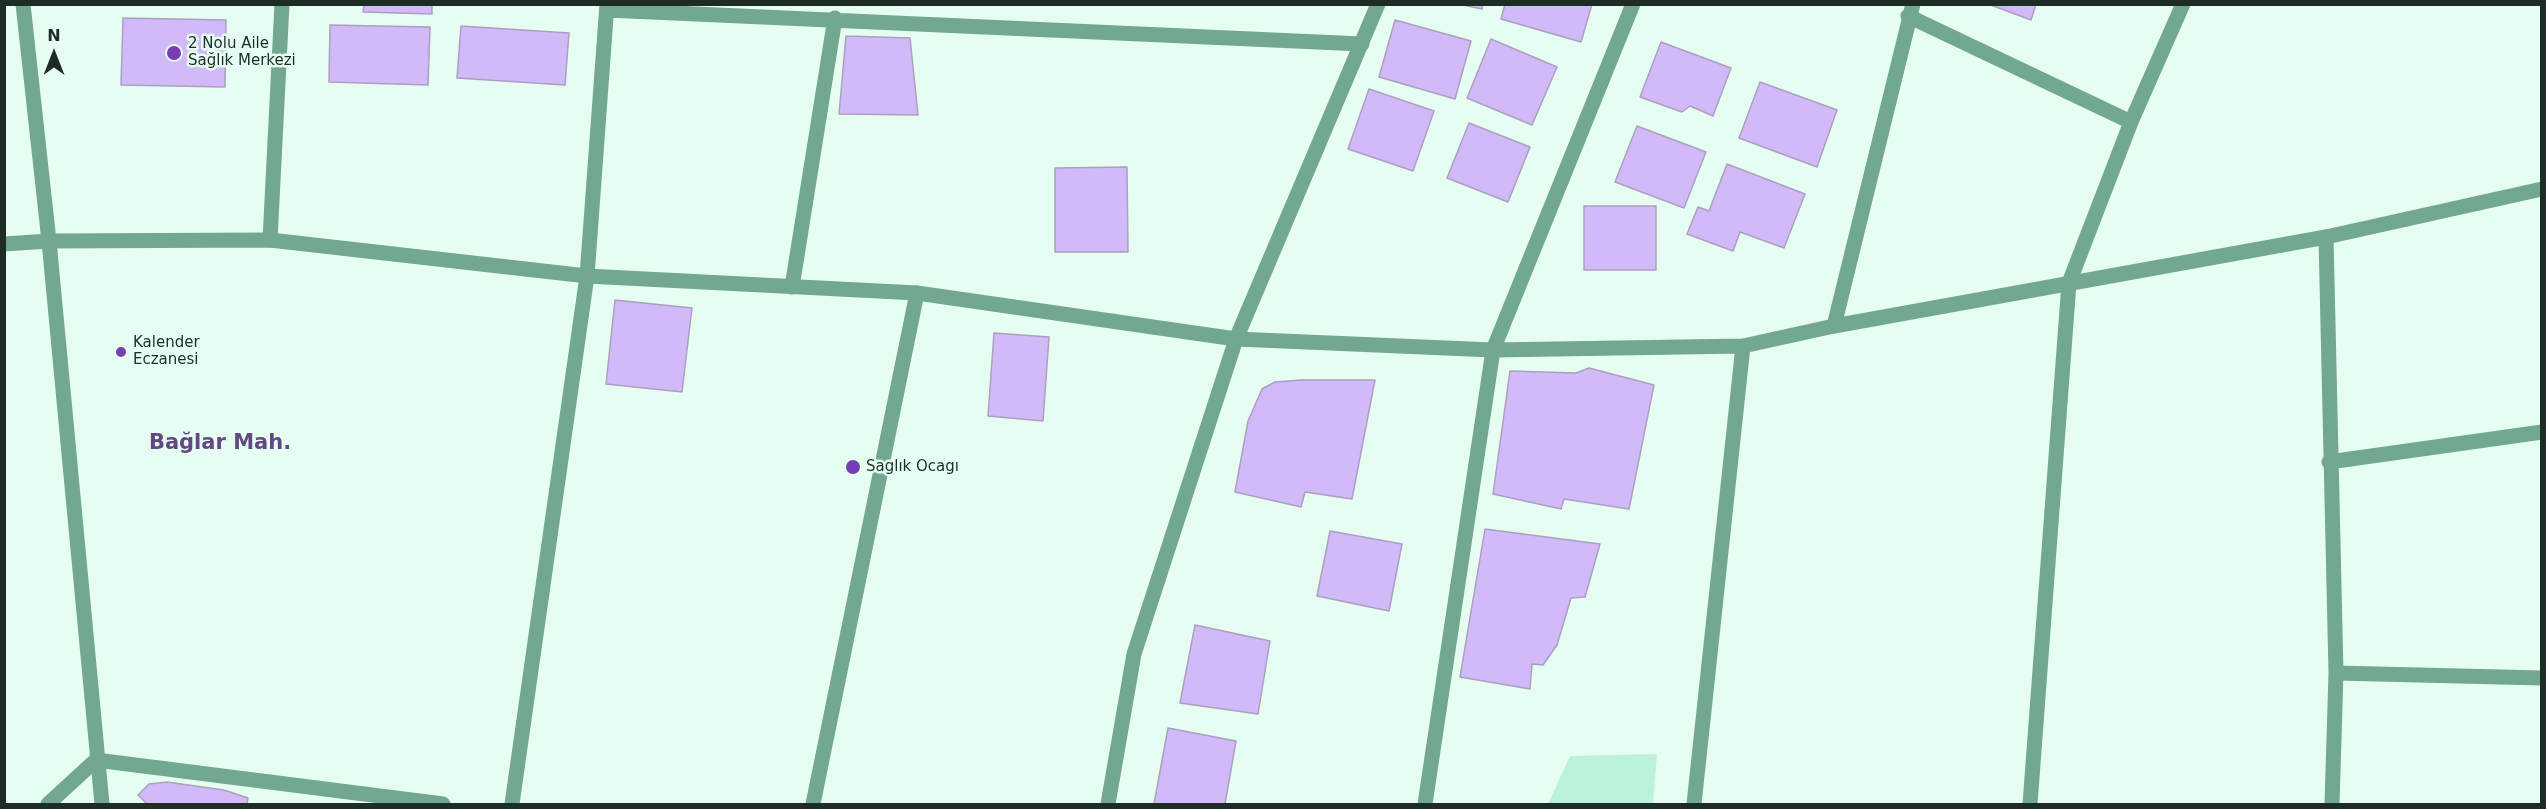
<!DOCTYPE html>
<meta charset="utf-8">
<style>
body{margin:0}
#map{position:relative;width:2546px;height:809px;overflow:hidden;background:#e6fef2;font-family:"DejaVu Sans",sans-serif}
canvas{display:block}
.frame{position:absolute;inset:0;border:6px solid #1d2c25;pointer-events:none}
.north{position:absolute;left:24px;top:24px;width:60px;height:60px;-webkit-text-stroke:4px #e6fef2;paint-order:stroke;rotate:0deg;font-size:16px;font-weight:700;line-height:24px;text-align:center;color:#1d2c25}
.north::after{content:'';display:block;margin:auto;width:21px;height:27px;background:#1d2c25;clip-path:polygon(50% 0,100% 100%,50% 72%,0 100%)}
</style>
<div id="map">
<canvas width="2546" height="809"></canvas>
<div class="frame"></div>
<div class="north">N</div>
</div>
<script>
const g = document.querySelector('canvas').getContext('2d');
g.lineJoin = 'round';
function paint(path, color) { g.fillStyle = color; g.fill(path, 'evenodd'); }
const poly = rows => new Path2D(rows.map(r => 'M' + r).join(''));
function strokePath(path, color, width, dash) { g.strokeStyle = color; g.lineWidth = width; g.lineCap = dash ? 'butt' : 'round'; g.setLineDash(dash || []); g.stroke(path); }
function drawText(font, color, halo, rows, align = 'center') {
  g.font = font + ' "DejaVu Sans",sans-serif'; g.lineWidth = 5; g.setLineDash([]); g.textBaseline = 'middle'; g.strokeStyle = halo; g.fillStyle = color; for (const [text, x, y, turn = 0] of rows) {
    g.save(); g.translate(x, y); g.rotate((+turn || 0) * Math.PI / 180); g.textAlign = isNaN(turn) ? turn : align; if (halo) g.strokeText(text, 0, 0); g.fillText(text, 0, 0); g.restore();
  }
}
const green = poly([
 [1657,754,1653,804,1548,804,1570,756]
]);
const building = poly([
 [364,4,432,4,432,14,363,12,364,4],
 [1458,4,1483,4,1482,9,1458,4],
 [1505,4,1592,4,1581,42,1501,19,1505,4],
 [1988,4,2036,4,2031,20,1988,4],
 [123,18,226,20,225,87,121,85,123,18],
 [1395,20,1471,41,1455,99,1379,77,1395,20],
 [330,25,430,27,428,85,329,82,330,25],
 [461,26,569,33,565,85,457,78,461,26],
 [846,36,910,38,918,115,839,114,846,36],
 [1491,39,1557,67,1532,125,1467,98,1491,39],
 [1661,42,1731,68,1713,116,1690,106,1682,112,1640,97,1661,42],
 [1760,82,1837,110,1817,167,1739,138,1760,82],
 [1369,89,1434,111,1413,171,1348,149,1369,89],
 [1469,123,1530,147,1508,202,1447,178,1469,123],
 [1637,126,1706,152,1684,208,1615,182,1637,126],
 [1727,164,1805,194,1784,248,1740,232,1733,251,1687,234,1698,207,1709,211,1727,164],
 [1127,167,1128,252,1055,252,1055,168,1127,167],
 [1584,206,1656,206,1656,270,1584,270,1584,206],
 [615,300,692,308,682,392,606,384,615,300],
 [994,333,1049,337,1043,421,988,416,994,333],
 [1589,368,1654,385,1629,509,1564,499,1561,509,1493,494,1510,371,1576,373,1589,368],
 [1301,380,1375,380,1352,499,1305,492,1301,507,1235,492,1248,421,1262,389,1275,382,1301,380],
 [1485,529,1600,544,1585,597,1571,598,1557,645,1543,665,1532,664,1530,689,1460,677,1485,529],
 [1330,531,1402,544,1389,611,1317,596,1330,531],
 [1195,625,1270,641,1258,714,1180,703,1195,625],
 [1168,728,1236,741,1225,804,1154,804,1168,728],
 [167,782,224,790,248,798,247,804,147,804,138,795,149,784,167,782]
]);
const minor = poly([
 [607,10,1362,44],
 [1908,16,2131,122],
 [2326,237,2336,673,2332,804],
 [270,240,282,4],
 [792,287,835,18],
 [1834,326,1913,4],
 [2329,462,2542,432],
 [2336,673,2542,678],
 [48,804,96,760,443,804],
 [512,804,587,276,607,4],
 [813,804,917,293],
 [1425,804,1493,350,1633,4],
 [2030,804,2069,283,2131,122,2183,4]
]);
const tertiary = poly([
 [23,4,49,241,102,804],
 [4,244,49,241,270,240,587,276,917,293,1236,339,1493,350,1743,346,1834,326,2326,237,2542,189],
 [1108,804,1134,654,1236,339,1378,4],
 [1694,804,1743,346]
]);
const markers = [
 [174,53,8,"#773db3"],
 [121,352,6,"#773db3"],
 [853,467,8,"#773db3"]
];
const poiNames = [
 ["2 Nolu Aile",188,44],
 ["Sağlık Merkezi",188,61],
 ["Kalender",133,343],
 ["Eczanesi",133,360],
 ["Saglık Ocagı",866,467]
];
const districtNames = [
 ["Bağlar Mah.",220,444]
];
paint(green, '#bcf2d9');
paint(building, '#d2b9f7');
strokePath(building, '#ac9fc0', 1.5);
strokePath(minor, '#72a890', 15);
strokePath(tertiary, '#72a890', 15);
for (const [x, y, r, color] of markers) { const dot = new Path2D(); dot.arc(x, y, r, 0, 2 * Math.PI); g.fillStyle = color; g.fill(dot); strokePath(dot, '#e6fef2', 2); }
drawText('15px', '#1d2c25', '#e6fef2', poiNames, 'left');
drawText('bold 21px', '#634885', '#e6fef2', districtNames);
</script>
